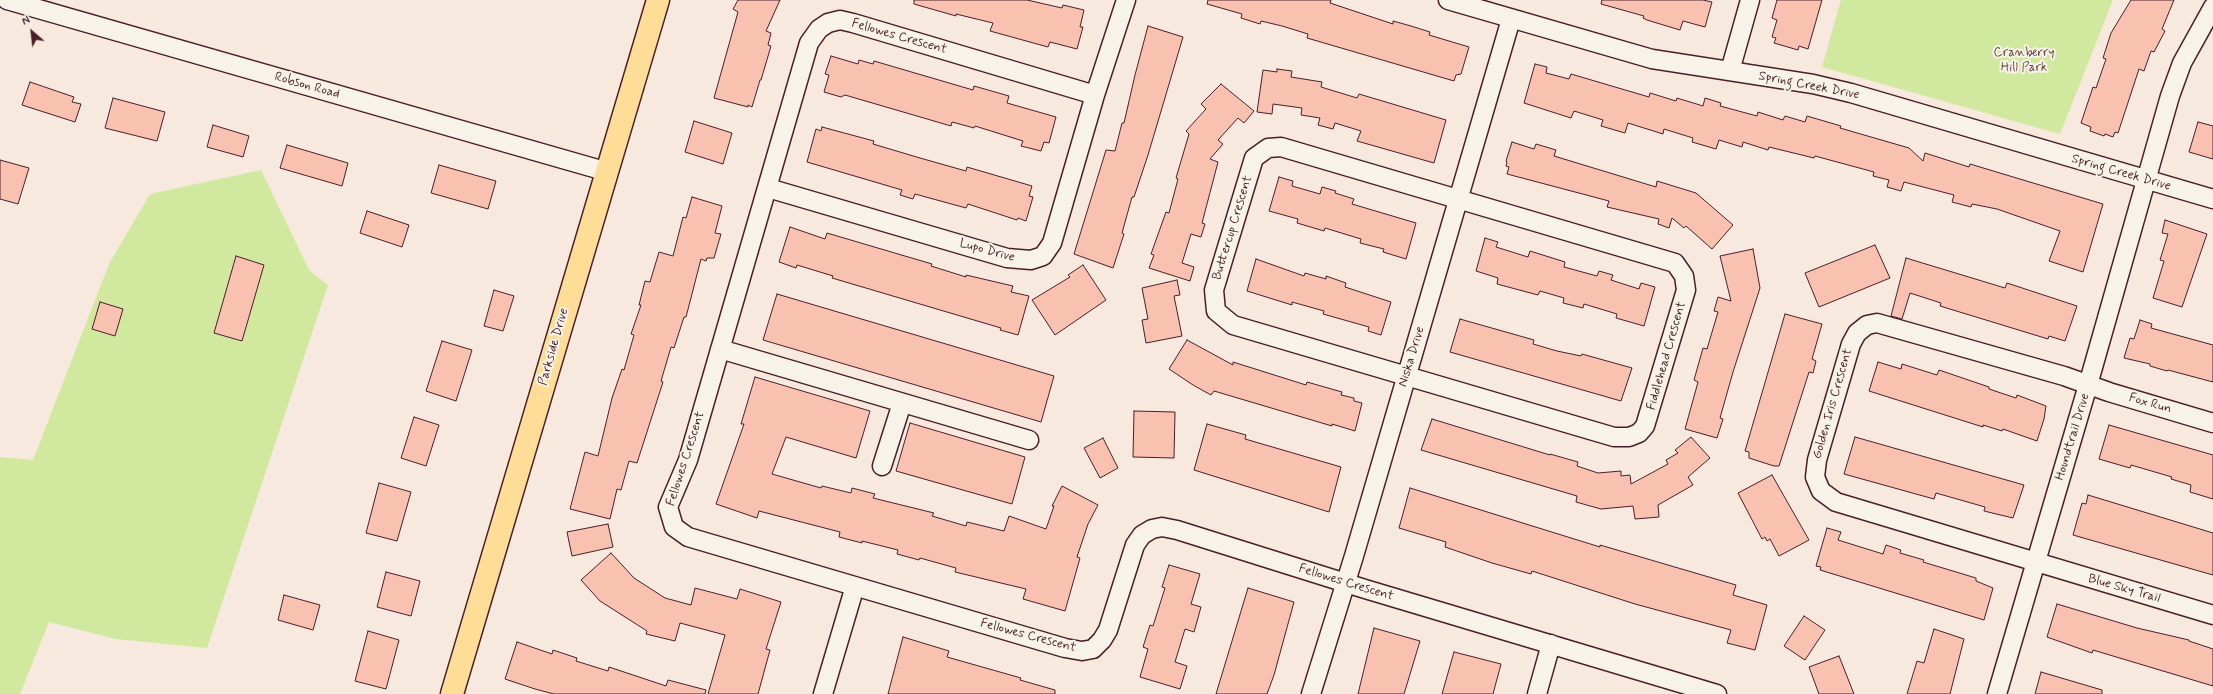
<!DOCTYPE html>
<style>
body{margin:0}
#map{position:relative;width:2213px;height:694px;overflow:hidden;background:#f7e9dd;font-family:Mynerve,sans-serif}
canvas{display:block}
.north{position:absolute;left:12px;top:12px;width:40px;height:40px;-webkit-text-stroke:3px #f7f3e8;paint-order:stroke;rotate:332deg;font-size:11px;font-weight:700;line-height:16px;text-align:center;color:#4a1f2b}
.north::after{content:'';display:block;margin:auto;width:14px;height:18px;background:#4a1f2b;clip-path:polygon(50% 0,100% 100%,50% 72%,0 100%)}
</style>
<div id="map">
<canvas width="2213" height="694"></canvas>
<div class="north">N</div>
</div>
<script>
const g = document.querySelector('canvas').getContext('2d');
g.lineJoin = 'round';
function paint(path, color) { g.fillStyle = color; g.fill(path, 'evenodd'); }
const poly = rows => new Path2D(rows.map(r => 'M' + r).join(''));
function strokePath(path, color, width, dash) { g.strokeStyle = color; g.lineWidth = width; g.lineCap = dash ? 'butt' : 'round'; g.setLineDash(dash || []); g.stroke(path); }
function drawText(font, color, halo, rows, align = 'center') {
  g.font = font + ' Mynerve,sans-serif'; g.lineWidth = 4; g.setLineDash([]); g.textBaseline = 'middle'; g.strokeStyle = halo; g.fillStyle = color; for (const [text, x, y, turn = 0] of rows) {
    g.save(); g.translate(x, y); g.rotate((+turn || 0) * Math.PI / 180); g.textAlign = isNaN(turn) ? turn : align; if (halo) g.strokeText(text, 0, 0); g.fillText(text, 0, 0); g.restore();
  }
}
const green = poly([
 [1841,0,2113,0,2060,134,1822,67],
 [261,170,309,270,328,285,207,648,116,639,49,622,20,694,0,694,0,457,33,460,109,264,150,194]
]);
const building = poly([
 [738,0,780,0,766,31,771,33,768,45,771,46,761,80,760,80,752,107,748,105,748,107,714,98,738,12,733,9,738,0],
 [914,0,1027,0,1062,8,1063,5,1084,10,1080,27,1083,27,1077,49,1050,42,1048,47,990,31,993,23,956,14,956,16,914,4,914,0],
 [1208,0,1331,0,1330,3,1393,24,1393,21,1411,26,1430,32,1429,35,1469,47,1461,74,1456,75,1454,81,1307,38,1308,34,1282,26,1261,21,1260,24,1241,18,1242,14,1207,4,1208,0],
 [1602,0,1703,0,1712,2,1705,27,1683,21,1680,30,1647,20,1643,18,1644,16,1601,4,1602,0],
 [1777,0,1822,0,1808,49,1799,46,1798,50,1774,43,1776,38,1772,37,1777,20,1772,18,1777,0],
 [2131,0,2174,0,2162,29,2165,31,2154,52,2151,51,2144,71,2139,69,2118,133,2115,132,2113,137,2105,134,2104,136,2090,131,2091,127,2081,123,2093,87,2096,88,2106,59,2103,58,2111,33,2131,0],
 [1148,26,1183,37,1148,155,1134,197,1132,197,1122,233,1124,234,1113,268,1074,254,1106,150,1115,151,1122,123,1124,123,1135,75,1148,26],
 [831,56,858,64,859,60,873,64,874,61,973,90,974,86,1009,96,1007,103,1056,117,1049,143,1044,142,1041,151,1021,146,1023,141,975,126,974,128,952,122,951,126,845,95,841,97,824,92,829,75,825,74,831,56],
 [1535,64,1547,67,1546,73,1569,79,1571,74,1649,97,1650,93,1676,101,1677,98,1703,106,1705,98,1721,103,1720,106,1757,116,1758,112,1783,120,1785,116,1805,122,1807,116,1841,126,1840,128,1909,148,1923,161,1925,153,1969,167,1970,164,2103,204,2083,272,2049,261,2060,231,1997,209,1972,204,1971,207,1952,202,1954,195,1904,182,1901,191,1887,187,1889,180,1873,176,1874,172,1815,156,1814,158,1769,147,1768,150,1743,142,1742,147,1719,140,1716,149,1692,142,1693,138,1664,129,1663,134,1628,123,1625,133,1601,126,1603,120,1574,111,1571,118,1524,103,1535,64],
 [1277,69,1292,71,1291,77,1322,82,1321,87,1357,98,1359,94,1446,120,1434,163,1357,141,1361,131,1335,123,1333,129,1318,125,1320,118,1301,115,1302,108,1273,104,1272,114,1257,112,1263,70,1277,72,1277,69],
 [30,82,74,97,72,102,81,104,75,122,22,105,30,82],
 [1221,84,1254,111,1244,123,1238,118,1218,140,1223,144,1210,159,1218,162,1202,223,1205,224,1201,237,1191,234,1182,263,1194,267,1190,281,1149,268,1154,255,1151,254,1166,212,1169,213,1178,179,1176,178,1189,134,1186,131,1206,109,1201,104,1221,84],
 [113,98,165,112,157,141,105,128,113,98],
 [694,121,732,133,723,164,685,152,694,121],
 [2198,122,2213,126,2213,159,2189,152,2198,122],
 [213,125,249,136,243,157,207,147,213,125],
 [822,127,874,141,873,144,920,158,966,171,967,167,1032,186,1029,196,1033,197,1026,221,1018,218,1017,220,968,204,966,208,915,194,913,199,900,195,902,190,807,162,816,129,821,131,822,127],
 [1512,142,1534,149,1536,144,1556,150,1554,156,1656,187,1657,181,1696,193,1733,225,1712,249,1686,226,1684,228,1672,218,1669,228,1658,224,1659,219,1607,207,1609,201,1507,174,1509,167,1506,166,1507,162,1506,161,1512,142],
 [287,145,348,163,342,186,280,168,287,145],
 [0,160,29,168,18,204,0,199,0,160],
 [439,165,496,181,488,209,431,193,439,165],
 [1279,177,1293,181,1292,186,1320,194,1322,187,1336,191,1335,193,1354,199,1352,204,1416,223,1406,259,1383,252,1384,249,1360,243,1361,239,1325,228,1324,231,1297,223,1298,219,1269,211,1279,177],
 [692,197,722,206,715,233,721,234,714,258,707,258,706,261,701,259,686,317,684,317,674,348,671,347,661,381,663,382,637,463,629,461,621,490,617,489,610,519,570,509,585,452,598,456,612,398,622,369,624,370,634,335,631,334,641,305,639,305,645,281,650,282,659,252,673,256,683,217,686,218,692,197],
 [367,211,409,225,402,247,360,233,367,211],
 [2165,220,2207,234,2182,307,2153,298,2164,261,2160,260,2168,234,2162,233,2165,220],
 [790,227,825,239,827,233,932,264,931,266,966,277,966,275,1013,286,1011,292,1029,296,1018,335,1000,330,1001,328,832,278,833,276,797,265,796,268,779,262,790,227],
 [1485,238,1498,242,1496,247,1528,257,1530,251,1565,262,1564,267,1597,276,1599,271,1613,275,1611,280,1639,289,1641,283,1655,287,1644,326,1616,318,1617,314,1584,304,1583,308,1563,303,1564,298,1540,291,1538,295,1497,284,1498,278,1476,271,1485,238],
 [1875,245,1890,278,1819,307,1805,273,1875,245],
 [1753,249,1760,288,1733,372,1720,418,1723,419,1717,438,1685,429,1698,382,1694,380,1703,348,1707,349,1718,312,1714,311,1718,297,1731,301,1720,256,1753,249],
 [236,256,264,265,242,341,214,333,236,256],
 [1906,258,2005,288,2007,283,2077,306,2065,341,2049,336,2048,339,1999,324,1940,306,1941,303,1910,293,1902,319,1891,316,1906,258],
 [1256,259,1304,276,1305,273,1326,279,1326,276,1346,283,1345,287,1391,302,1381,335,1368,331,1369,327,1323,314,1324,311,1292,302,1292,305,1247,291,1256,259],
 [1083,265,1106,300,1055,335,1032,300,1070,277,1068,275,1083,265],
 [1177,280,1180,295,1174,296,1182,336,1146,343,1142,320,1148,319,1142,288,1177,280],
 [494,290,514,296,503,331,484,326,494,290],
 [777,294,1054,376,1041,422,763,340,777,294],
 [100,302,123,309,115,336,92,329,100,302],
 [1785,314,1822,324,1812,359,1816,361,1813,373,1809,372,1779,466,1774,466,1749,458,1749,452,1745,451,1785,314],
 [1460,319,1534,340,1533,344,1557,351,1581,356,1582,354,1632,368,1621,401,1450,352,1460,319],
 [2140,320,2152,324,2151,328,2213,345,2213,382,2168,370,2167,371,2150,366,2150,364,2124,358,2130,338,2134,339,2140,320],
 [1187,340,1233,365,1233,362,1306,385,1307,382,1342,392,1341,395,1354,398,1354,401,1362,403,1355,431,1332,424,1332,426,1214,391,1211,395,1193,385,1169,369,1187,340],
 [442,341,472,350,456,401,426,391,442,341],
 [1878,362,1901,369,1902,364,1937,375,1939,370,1989,387,1989,389,2016,398,2017,395,2046,406,2044,419,2037,441,2003,429,2002,431,1983,425,1983,427,1869,391,1878,362],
 [755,377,870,411,856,458,786,437,772,474,821,488,822,486,851,493,852,488,875,494,873,498,934,513,932,516,966,526,967,522,1004,531,1009,516,1046,529,1054,506,1052,506,1062,486,1098,505,1088,524,1077,557,1080,558,1065,611,1023,599,1026,589,955,572,956,568,920,558,919,560,897,554,898,550,862,541,862,543,839,537,840,532,759,511,757,518,716,504,744,424,741,424,755,377],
 [1134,411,1175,412,1174,458,1133,457,1134,411],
 [414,417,439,425,426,466,401,458,414,417],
 [1432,419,1550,455,1550,454,1578,462,1577,466,1598,473,1621,471,1621,476,1630,475,1631,484,1668,464,1666,460,1678,453,1675,450,1691,437,1710,458,1688,477,1693,485,1658,505,1659,517,1635,519,1633,506,1601,509,1576,502,1577,496,1421,450,1432,419],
 [910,423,1025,457,1012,504,896,471,910,423],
 [1207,424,1246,435,1245,439,1341,467,1329,512,1194,470,1207,424],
 [2109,425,2213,455,2213,499,2190,492,2191,485,2171,479,2172,477,2131,465,2130,468,2099,459,2109,425],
 [1855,437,2024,485,2013,518,1984,511,1985,507,1936,493,1934,499,1844,474,1855,437],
 [1103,438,1118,468,1100,478,1084,448,1103,438],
 [1772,475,1809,540,1779,556,1770,539,1767,541,1765,537,1762,539,1738,493,1772,475],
 [379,483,411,492,397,541,366,533,379,483],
 [1410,488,1600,547,1600,545,1736,585,1733,595,1767,605,1755,650,1727,643,1731,630,1635,604,1532,571,1531,574,1492,563,1445,547,1446,542,1399,528,1410,488],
 [2088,495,2213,533,2213,575,2073,535,2082,503,2086,504,2088,495],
 [608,524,613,547,572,556,567,532,608,524],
 [1827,528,1841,532,1838,540,1883,554,1886,545,1901,550,1900,553,1924,560,1923,562,1976,578,1976,581,1993,588,1984,620,1820,570,1821,567,1816,566,1827,528],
 [611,553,634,578,665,598,691,605,695,588,737,599,740,589,781,602,766,649,770,650,758,694,708,694,725,635,680,623,675,641,646,634,647,631,600,601,581,580,611,553],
 [1169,565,1200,574,1191,604,1201,607,1194,632,1185,629,1175,662,1187,666,1180,689,1140,677,1148,649,1143,647,1150,625,1153,626,1165,588,1162,587,1169,565],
 [386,572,420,581,411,616,377,607,386,572],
 [1248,588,1294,602,1274,675,1267,694,1216,694,1248,588],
 [284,595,320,605,313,630,278,620,284,595],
 [2057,604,2137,628,2189,640,2189,641,2213,649,2213,686,2093,650,2092,653,2047,637,2057,604],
 [1804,616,1825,630,1805,660,1784,646,1804,616],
 [1374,628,1420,641,1404,694,1358,694,1374,628],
 [1934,629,1964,639,1950,694,1907,694,1917,661,1924,663,1934,629],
 [368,631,399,640,386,689,355,681,368,631],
 [903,637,949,651,947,657,1021,678,1020,680,1055,690,1055,694,888,694,903,637],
 [517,642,552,654,553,650,577,658,576,661,608,671,609,667,666,686,668,680,706,690,705,694,554,694,535,689,505,679,517,642],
 [1454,652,1501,664,1493,694,1442,694,1454,652],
 [1839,656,1854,694,1819,694,1809,667,1839,656],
 [2041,672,2102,690,2102,694,2035,694,2041,672]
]);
const minor = poly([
 [7,0,608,172],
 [1448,0,1652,59,1813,84,1851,93,2213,199],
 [1730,71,1750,0],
 [1095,95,853,23,840,20,828,23,819,29,809,43,688,460,668,507,674,527,688,537,1065,648,1082,651,1093,649,1102,640,1108,630,1135,545,1142,535,1152,529,1162,527,1177,530,1365,589,1717,694],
 [1281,147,1675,263,1684,276,1686,290,1645,426,1639,433,1629,437,1614,437,1233,325,1216,311,1214,290,1254,158,1268,148,1281,147],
 [768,188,1007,258,1031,260,1043,256,1052,243,1095,95,1126,0],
 [720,349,1029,440],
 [2213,423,2109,392,2064,376,1877,323,1867,325,1857,333,1851,344,1817,460,1815,477,1821,491,1836,502,2213,615],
 [882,466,902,403],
 [823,694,855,586],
 [1311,694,1354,556,1511,19],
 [1537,694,1551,644],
 [1997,694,2088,385,2170,96,2182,63,2213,7]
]);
const major = poly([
 [452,694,658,0]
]);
const streetNames = [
 ["Fellowes Crescent",899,37,16],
 ["Robson Road",307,86,16],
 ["Spring Creek Drive",1809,86,11],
 ["Spring Creek Drive",2121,173,16],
 ["Buttercup Crescent",1233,228,-73],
 ["Lupo Drive",987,251,15],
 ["Parkside Drive",554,347,-74],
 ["Fiddlehead Crescent",1667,356,-74],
 ["Niska Drive",1412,357,-73],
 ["Golden Iris Crescent",1833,404,-74],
 ["Fox Run",2150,404,16],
 ["Houndtrail Drive",2073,437,-73],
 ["Fellowes Crescent",686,459,-72],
 ["Fellowes Crescent",1346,583,17],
 ["Blue Sky Trail",2124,589,16],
 ["Fellowes Crescent",1028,636,15]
];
const parkNames = [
 ["Cranberry",2024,53],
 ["Hill Park",2024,68]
];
paint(green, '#d1e99f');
paint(building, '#f9c1af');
strokePath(building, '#4a1f2b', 1);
strokePath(minor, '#4a1f2b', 21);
strokePath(major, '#4a1f2b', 25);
strokePath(minor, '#f7f3e8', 18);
strokePath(major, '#fedd96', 22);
drawText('13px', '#4a1f2b', '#f7f3e8', streetNames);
drawText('13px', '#654742', '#f7f3e8', parkNames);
</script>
